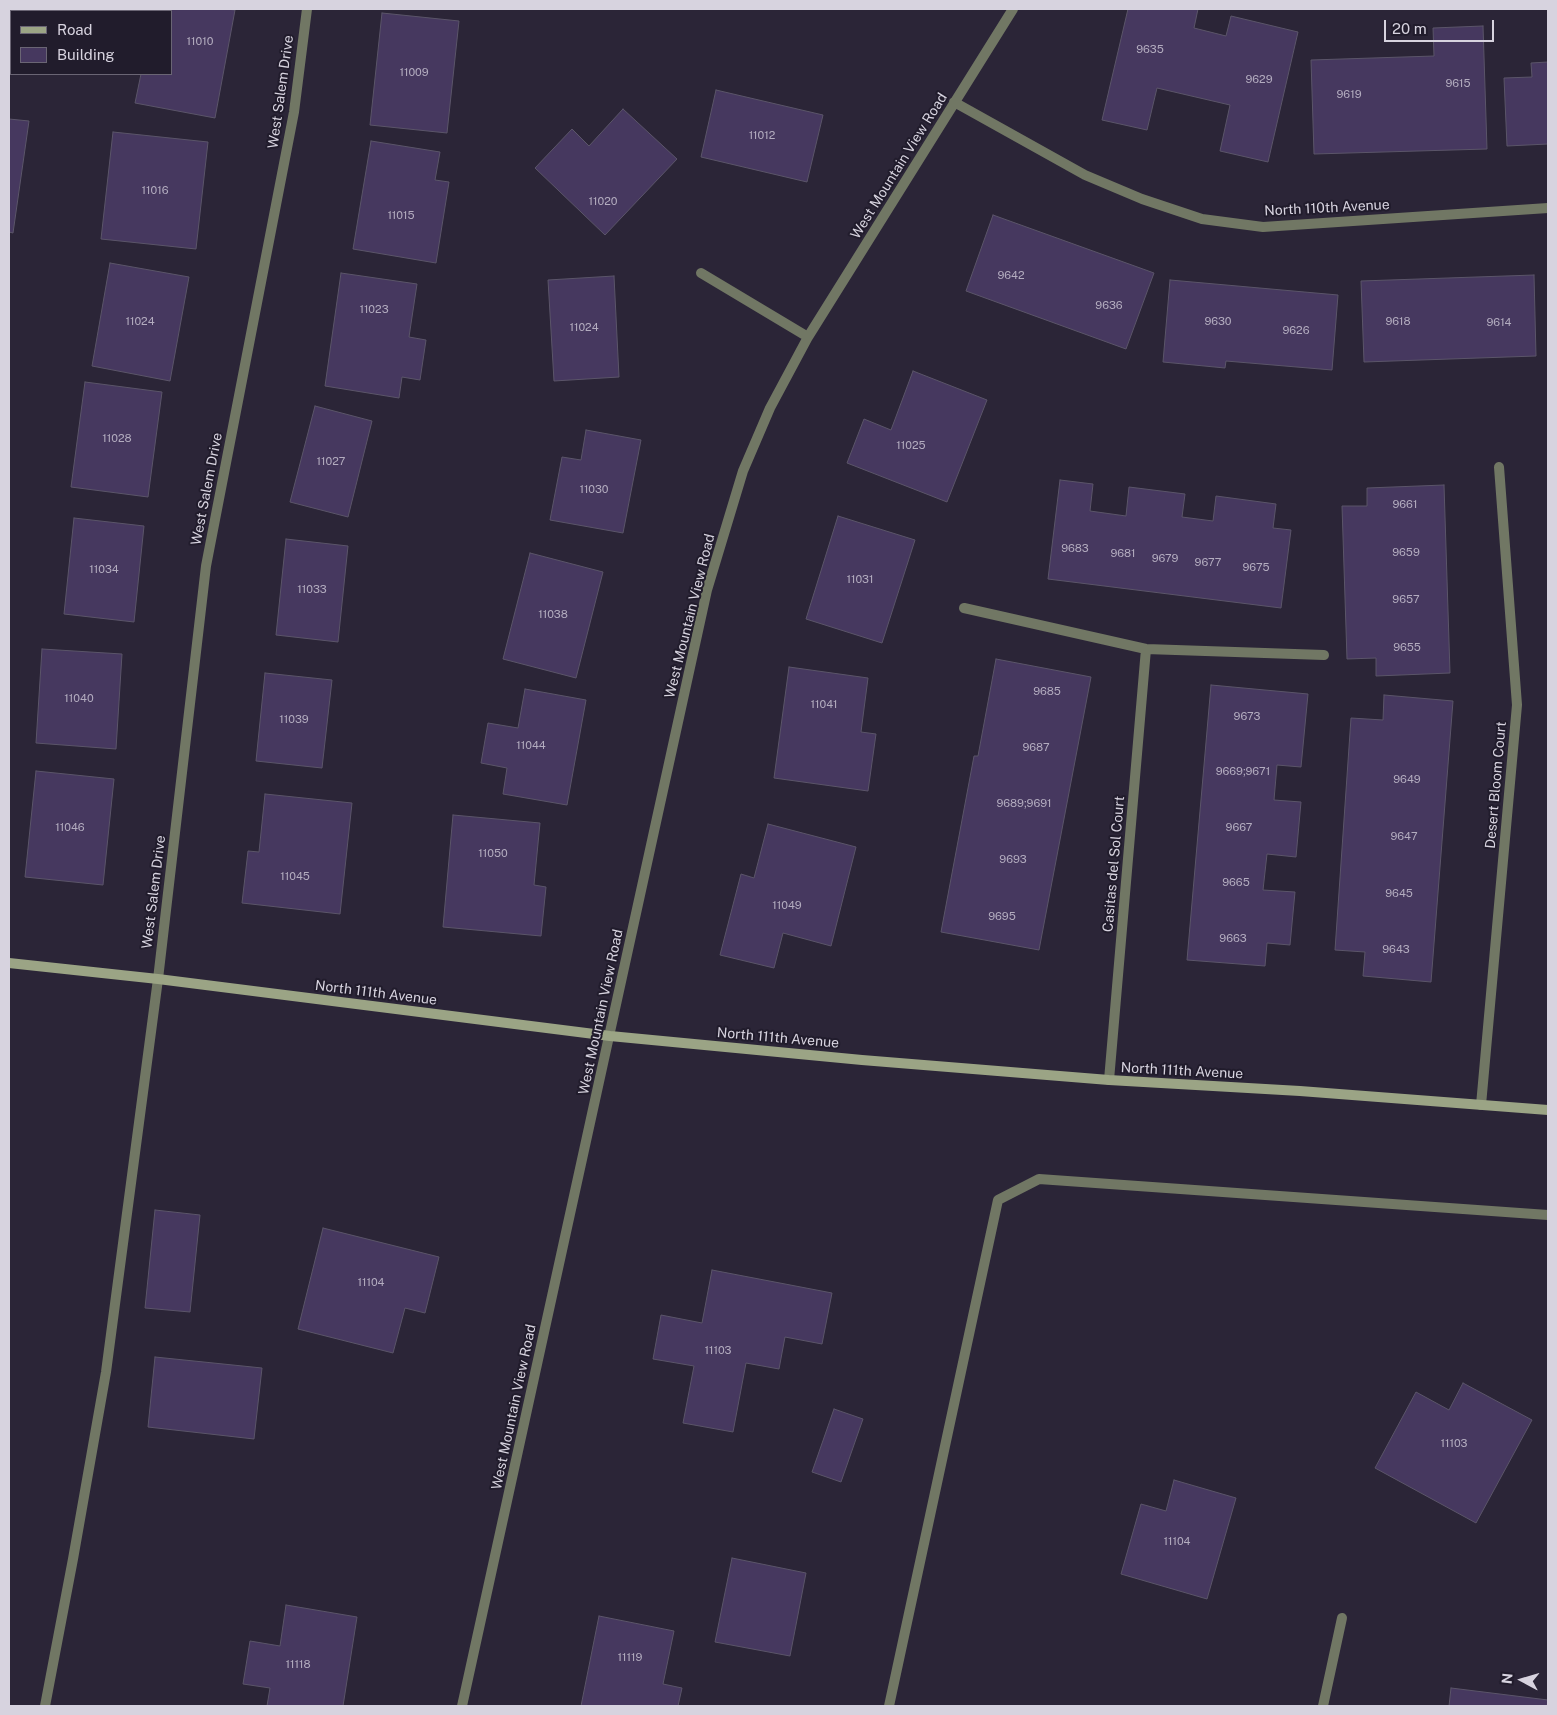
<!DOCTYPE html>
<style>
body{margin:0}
#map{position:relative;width:1557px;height:1715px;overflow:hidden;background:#2b2537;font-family:"Public Sans",sans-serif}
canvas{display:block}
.frame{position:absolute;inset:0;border:10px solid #d7d3df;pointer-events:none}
.legend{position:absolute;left:10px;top:10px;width:162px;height:65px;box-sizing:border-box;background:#211c2c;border:1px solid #6a6574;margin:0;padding:6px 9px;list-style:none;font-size:15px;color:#d7d3df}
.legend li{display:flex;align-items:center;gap:10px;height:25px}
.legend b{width:25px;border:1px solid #6a6574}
.north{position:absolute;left:1497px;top:1655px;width:50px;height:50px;-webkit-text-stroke:4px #211c2c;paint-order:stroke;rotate:276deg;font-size:14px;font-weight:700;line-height:20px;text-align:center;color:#d7d3df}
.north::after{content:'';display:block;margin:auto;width:18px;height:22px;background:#d7d3df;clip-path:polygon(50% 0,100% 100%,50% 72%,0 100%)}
.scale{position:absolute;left:1384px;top:20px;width:110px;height:22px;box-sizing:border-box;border:2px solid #d7d3df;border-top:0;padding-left:6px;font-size:15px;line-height:18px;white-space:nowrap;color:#d7d3df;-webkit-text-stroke:4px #211c2c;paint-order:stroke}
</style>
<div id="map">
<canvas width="1557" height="1715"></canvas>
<div class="frame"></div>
<ul class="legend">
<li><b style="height:6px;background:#9ba485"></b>Road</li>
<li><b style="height:14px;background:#46385f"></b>Building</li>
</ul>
<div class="north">N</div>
<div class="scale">20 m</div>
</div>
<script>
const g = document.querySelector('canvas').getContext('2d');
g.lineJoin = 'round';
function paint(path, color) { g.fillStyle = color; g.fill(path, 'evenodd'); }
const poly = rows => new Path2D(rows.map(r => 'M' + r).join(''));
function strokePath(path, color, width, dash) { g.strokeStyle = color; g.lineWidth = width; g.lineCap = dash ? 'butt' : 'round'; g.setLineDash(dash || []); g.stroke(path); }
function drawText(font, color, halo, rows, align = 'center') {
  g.font = font + ' "Public Sans",sans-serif'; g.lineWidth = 4; g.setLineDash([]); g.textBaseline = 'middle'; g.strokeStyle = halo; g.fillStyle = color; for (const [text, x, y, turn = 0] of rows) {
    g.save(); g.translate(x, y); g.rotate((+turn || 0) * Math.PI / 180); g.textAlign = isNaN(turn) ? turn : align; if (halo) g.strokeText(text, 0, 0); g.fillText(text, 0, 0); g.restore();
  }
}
const building = poly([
 [153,9,226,9,235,10,215,118,135,103,141,74,171,74,171,11,152,11,153,9],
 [1128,9,1198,9,1194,28,1226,36,1231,16,1298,32,1268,162,1220,151,1230,105,1157,88,1147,130,1102,120,1128,9],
 [382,13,459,21,447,133,370,125,382,13],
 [1483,26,1487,149,1314,154,1311,60,1434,56,1433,28,1483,26],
 [1548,62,1548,144,1507,146,1504,78,1532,77,1531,63,1548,62],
 [716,90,823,115,807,182,701,157,716,90],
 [623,109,677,159,605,235,535,168,572,129,589,146,623,109],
 [9,119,29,121,13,233,9,232,9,119],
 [113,132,208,142,196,249,101,239,113,132],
 [371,141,440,152,435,180,449,182,436,263,353,249,371,141],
 [993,215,1154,273,1126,349,966,291,993,215],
 [110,263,189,277,170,381,92,366,110,263],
 [341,273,417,284,409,337,426,340,420,380,402,377,399,398,325,386,341,273],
 [1534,275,1536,356,1364,362,1361,281,1534,275],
 [614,276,619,377,554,381,548,280,614,276],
 [1170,280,1338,295,1332,370,1226,361,1225,368,1163,362,1170,280],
 [913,371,987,400,947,502,847,463,864,419,891,430,913,371],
 [85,382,162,392,148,497,71,487,85,382],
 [315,406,372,421,348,517,290,502,315,406],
 [586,430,641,440,623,533,550,520,562,457,581,460,586,430],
 [1060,480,1093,484,1090,511,1126,516,1129,487,1185,494,1182,517,1213,521,1216,496,1276,504,1273,528,1291,530,1281,608,1048,579,1060,480],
 [1444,485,1450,673,1376,676,1376,658,1347,659,1342,506,1367,506,1367,488,1444,485],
 [838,516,915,540,882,643,806,619,838,516],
 [74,518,144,526,134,622,64,614,74,518],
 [286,539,348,546,338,642,276,635,286,539],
 [530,553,603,572,576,678,503,659,530,553],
 [42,649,122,654,116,749,36,743,42,649],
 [996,659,1091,677,1039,950,941,932,974,756,978,756,996,659],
 [789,667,868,678,861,732,876,734,868,791,774,778,789,667],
 [265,673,332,680,322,768,256,761,265,673],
 [1211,685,1308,694,1301,767,1277,765,1274,800,1301,802,1296,857,1267,854,1263,890,1295,892,1290,945,1267,943,1265,966,1187,960,1211,685],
 [525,689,586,700,567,805,503,794,507,768,481,763,488,723,518,728,525,689],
 [1384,695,1453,701,1431,982,1363,976,1365,952,1335,950,1351,718,1383,720,1384,695],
 [36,771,114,779,103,885,25,877,36,771],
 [265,794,352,803,340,914,242,903,248,851,259,852,265,794],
 [453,815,540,823,534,885,546,887,541,936,443,927,453,815],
 [768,824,856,847,831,946,783,933,774,968,720,955,741,874,754,878,768,824],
 [155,1210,200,1215,190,1312,145,1308,155,1210],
 [323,1228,439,1257,425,1313,405,1308,393,1353,298,1329,323,1228],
 [712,1270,832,1293,822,1344,785,1337,779,1369,746,1363,733,1432,683,1423,694,1366,653,1359,661,1315,702,1323,712,1270],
 [155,1357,262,1368,254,1439,148,1427,155,1357],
 [1463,1383,1532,1420,1476,1523,1375,1468,1416,1392,1449,1410,1463,1383],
 [834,1409,863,1419,841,1482,812,1472,834,1409],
 [1174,1480,1236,1498,1207,1599,1121,1574,1141,1504,1166,1511,1174,1480],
 [732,1558,806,1573,790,1656,715,1642,732,1558],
 [286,1605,357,1617,343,1706,267,1706,270,1688,243,1684,250,1641,280,1646,286,1605],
 [599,1616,674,1631,663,1684,682,1688,678,1706,581,1706,599,1616],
 [1451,1688,1548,1700,1547,1706,1449,1706,1451,1688]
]);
const lane = poly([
 [45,1706,73,1559,106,1372,158,979],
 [889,1706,998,1200,1039,1179,1548,1215]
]);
const street = poly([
 [954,102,1085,175,1142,199,1202,219,1263,227,1548,208],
 [701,273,808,337],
 [964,608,1146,649,1324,655],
 [158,979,206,566,294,112,307,9],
 [1109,1080,1146,649],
 [1481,1105,1517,705,1499,467],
 [462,1706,707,590,743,471,770,408,808,337,1013,9],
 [1323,1706,1342,1618]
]);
const secondary = poly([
 [9,963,158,979,610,1036,862,1060,1109,1080,1300,1091,1548,1110]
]);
const numberNames = [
 ["11010",200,42],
 ["9635",1150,50],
 ["11009",414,73],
 ["9629",1259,80],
 ["9615",1458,84],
 ["9619",1349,95],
 ["11012",762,136],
 ["11016",155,191],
 ["11020",603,202],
 ["11015",401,216],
 ["9642",1011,276],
 ["9636",1109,306],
 ["11023",374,310],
 ["11024",140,322],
 ["9630",1218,322],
 ["9618",1398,322],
 ["9614",1499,323],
 ["11024",584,328],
 ["9626",1296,331],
 ["11028",117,439],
 ["11025",911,446],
 ["11027",331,462],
 ["11030",594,490],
 ["9661",1405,505],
 ["9683",1075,549],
 ["9659",1406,553],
 ["9681",1123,554],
 ["9679",1165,559],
 ["9677",1208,563],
 ["9675",1256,568],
 ["11034",104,570],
 ["11031",860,580],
 ["11033",312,590],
 ["9657",1406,600],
 ["11038",553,615],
 ["9655",1407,648],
 ["9685",1047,692],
 ["11040",79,699],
 ["11041",824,705],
 ["9673",1247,717],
 ["11039",294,720],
 ["11044",531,746],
 ["9687",1036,748],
 ["9669;9671",1243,772],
 ["9649",1407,780],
 ["9689;9691",1024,804],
 ["11046",70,828],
 ["9667",1239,828],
 ["9647",1404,837],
 ["11050",493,854],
 ["9693",1013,860],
 ["11045",295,877],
 ["9665",1236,883],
 ["9645",1399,894],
 ["11049",787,906],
 ["9695",1002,917],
 ["9663",1233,939],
 ["9643",1396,950],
 ["11104",371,1283],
 ["11103",718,1351],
 ["11103",1454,1444],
 ["11104",1177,1542],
 ["11119",630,1658],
 ["11118",298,1665]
];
const streetNames = [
 ["West Salem Drive",281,92,-82],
 ["West Mountain View Road",899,166,-58],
 ["North 110th Avenue",1327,208,-3],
 ["West Salem Drive",207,489,-79],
 ["West Mountain View Road",690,616,-76],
 ["Desert Bloom Court",1496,785,-85],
 ["Casitas del Sol Court",1114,864,-85],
 ["West Salem Drive",154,892,-83],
 ["North 111th Avenue",376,993,7],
 ["West Mountain View Road",601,1012,-78],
 ["North 111th Avenue",778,1038,5],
 ["North 111th Avenue",1182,1071,3],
 ["West Mountain View Road",514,1407,-78]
];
paint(building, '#46385f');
strokePath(building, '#5b5569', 1);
strokePath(lane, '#717764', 10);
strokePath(street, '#717764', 10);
strokePath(secondary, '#9ba485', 10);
drawText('11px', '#b3acbf', null, numberNames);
drawText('14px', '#d7d3df', '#211c2c', streetNames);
</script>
